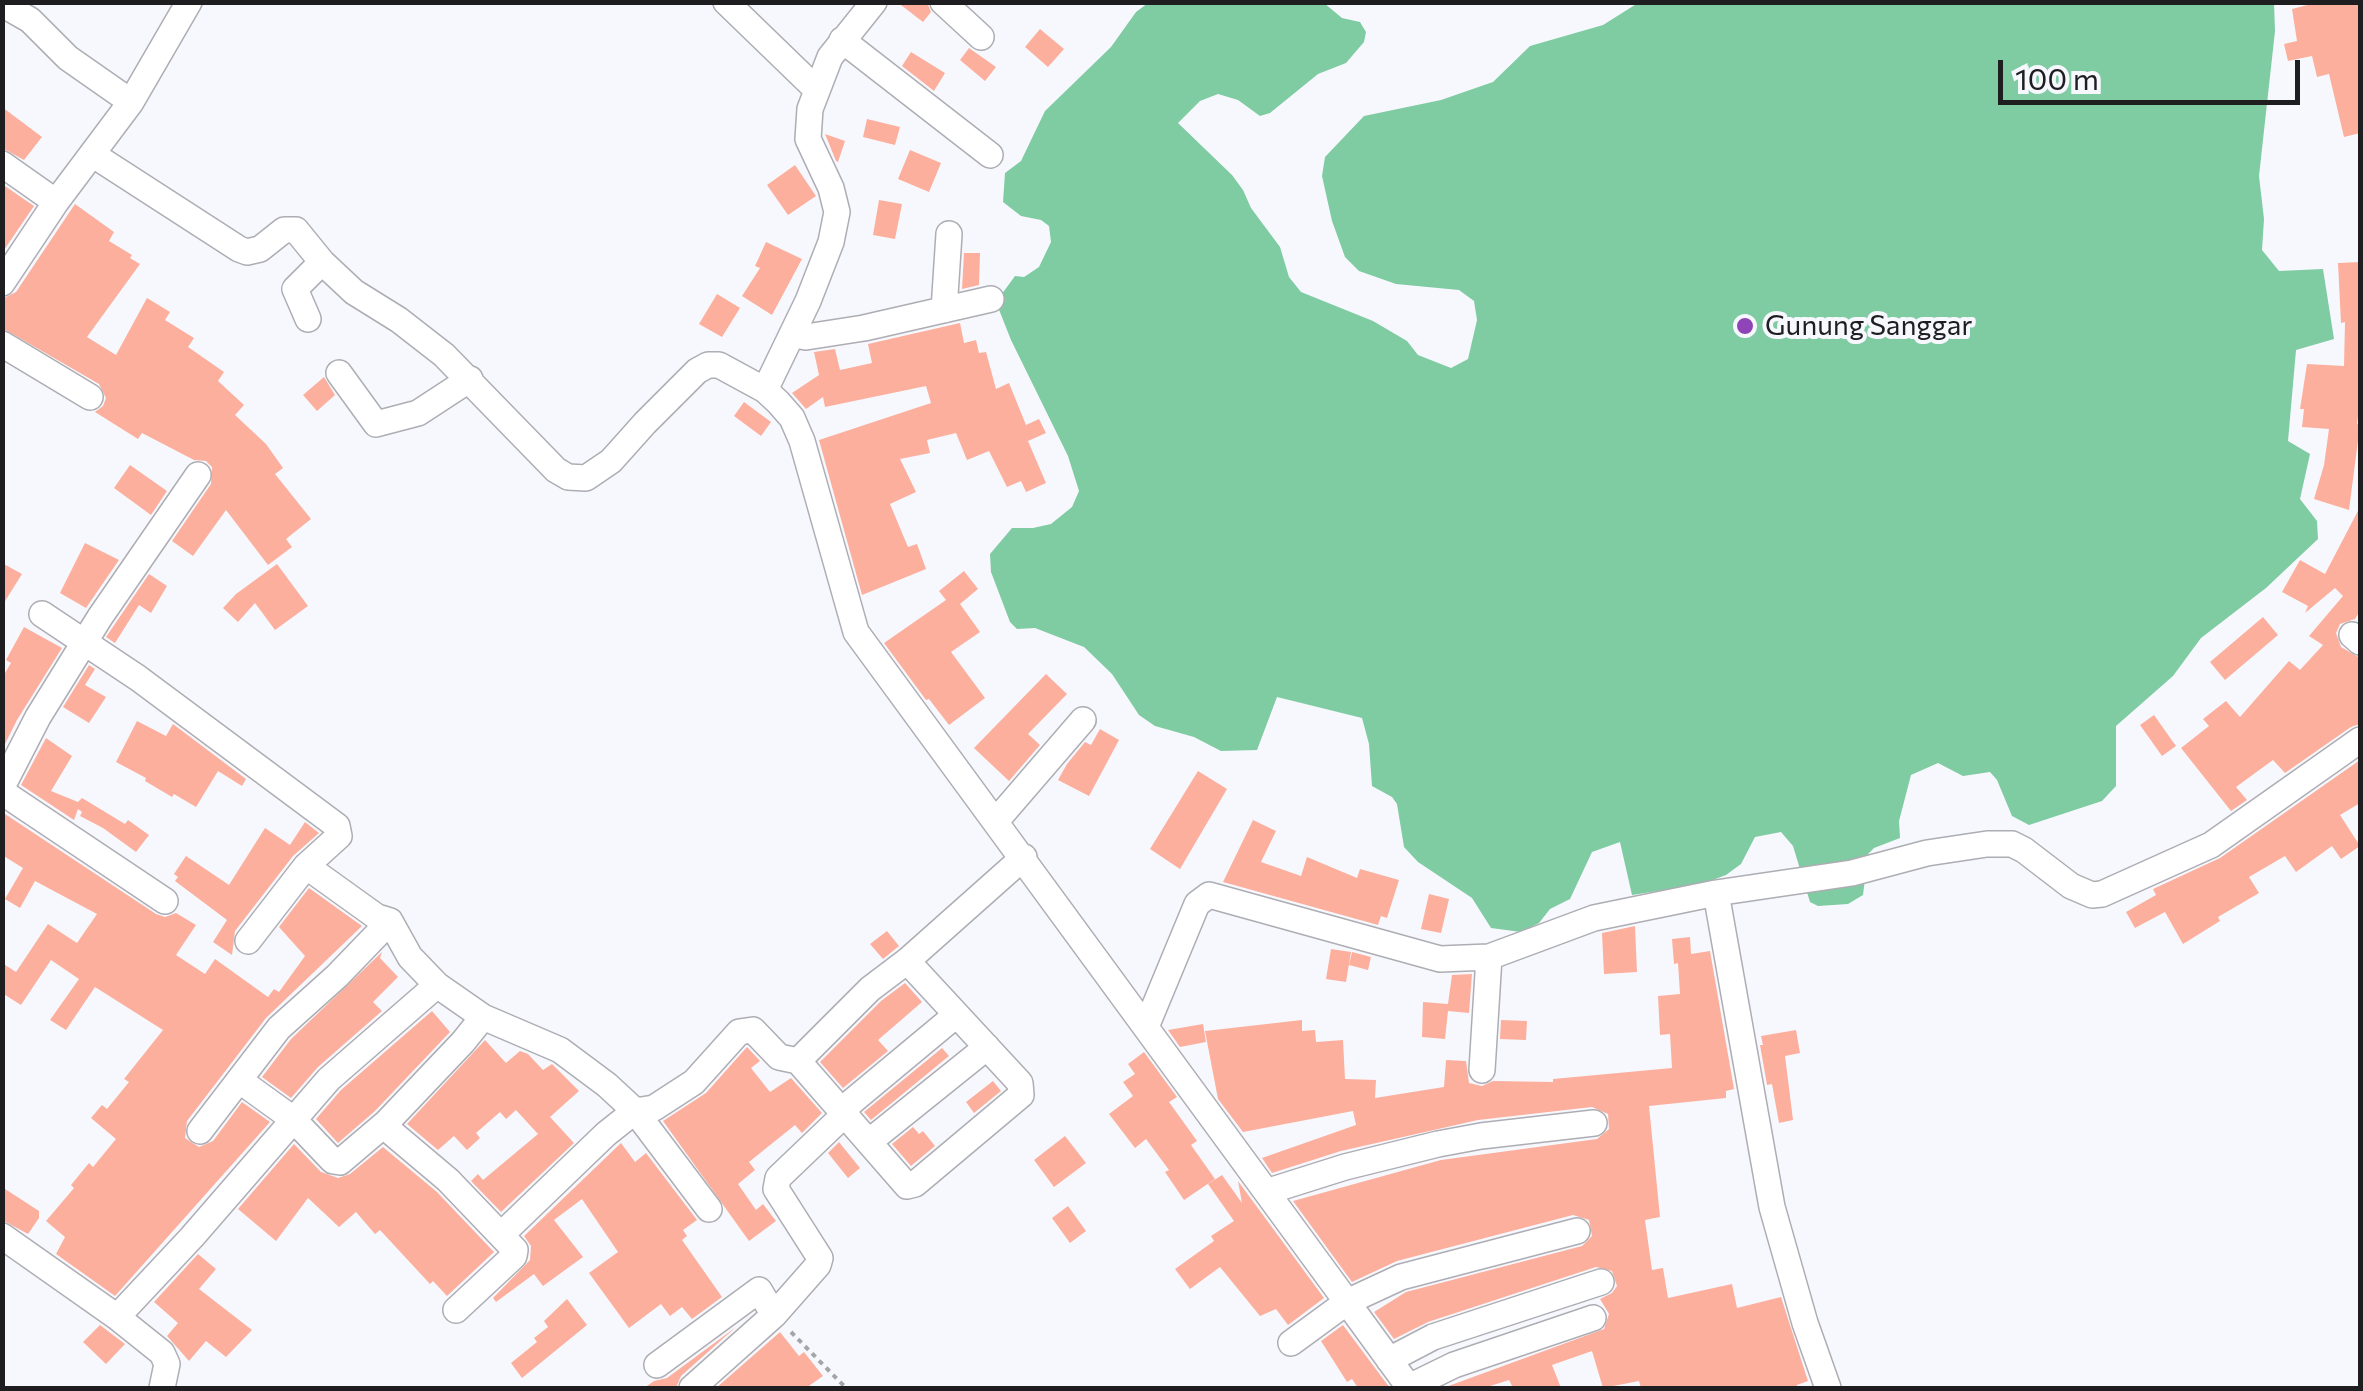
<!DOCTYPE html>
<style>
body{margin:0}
#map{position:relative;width:2363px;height:1391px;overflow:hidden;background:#f7f8fe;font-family:Commissioner,sans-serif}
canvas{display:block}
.frame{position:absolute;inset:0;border:5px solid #1e1e21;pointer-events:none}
.scale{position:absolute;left:1998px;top:60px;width:302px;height:45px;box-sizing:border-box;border:5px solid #1e1e21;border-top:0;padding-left:12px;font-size:30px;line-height:35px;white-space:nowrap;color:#1e1e21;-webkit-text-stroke:8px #f7f8fe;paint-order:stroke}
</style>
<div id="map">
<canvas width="2363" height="1391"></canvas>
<div class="frame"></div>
<div class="scale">100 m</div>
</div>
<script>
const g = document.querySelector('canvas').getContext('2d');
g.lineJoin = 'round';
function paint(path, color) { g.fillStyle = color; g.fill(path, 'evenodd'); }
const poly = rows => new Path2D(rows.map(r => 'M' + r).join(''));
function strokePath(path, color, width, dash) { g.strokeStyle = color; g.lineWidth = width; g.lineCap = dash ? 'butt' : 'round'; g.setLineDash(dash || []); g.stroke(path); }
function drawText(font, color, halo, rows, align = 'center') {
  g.font = font + ' Commissioner,sans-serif'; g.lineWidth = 8; g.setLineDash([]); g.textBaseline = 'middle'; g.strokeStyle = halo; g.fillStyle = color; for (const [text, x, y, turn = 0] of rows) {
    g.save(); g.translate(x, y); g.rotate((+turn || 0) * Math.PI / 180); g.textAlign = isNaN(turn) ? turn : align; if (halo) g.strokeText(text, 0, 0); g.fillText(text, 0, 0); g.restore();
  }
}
const forest = poly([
 [1148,3,1324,3,1342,18,1360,22,1366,32,1364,42,1346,63,1318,74,1270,113,1260,116,1238,100,1218,94,1200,101,1178,123,1232,175,1243,190,1251,208,1280,247,1289,277,1301,292,1373,321,1407,341,1418,355,1451,368,1468,359,1477,320,1474,301,1459,290,1396,284,1359,271,1345,257,1332,221,1322,176,1325,157,1364,116,1441,100,1493,82,1530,46,1603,25,1638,3,2274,3,2275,31,2259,176,2264,219,2262,250,2279,271,2323,269,2334,339,2296,350,2288,441,2310,454,2300,499,2317,521,2318,539,2266,588,2201,638,2173,676,2116,726,2116,786,2102,801,2029,825,2012,816,1997,780,1990,772,1963,776,1938,763,1911,775,1899,821,1900,838,1874,848,1868,854,1863,895,1848,904,1818,906,1810,902,1793,846,1781,832,1755,837,1741,864,1726,875,1702,884,1632,895,1620,842,1592,852,1570,899,1550,909,1539,923,1521,932,1491,928,1472,898,1418,862,1404,847,1397,804,1392,797,1372,786,1369,744,1362,718,1277,697,1257,750,1221,751,1194,737,1155,726,1139,715,1112,674,1084,647,1035,628,1017,629,1010,622,991,572,990,554,1012,528,1033,528,1051,524,1072,507,1079,491,1068,456,1011,340,996,302,1015,276,1024,277,1039,267,1051,242,1049,226,1041,220,1021,216,1003,202,1005,173,1021,161,1045,111,1111,47,1136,12]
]);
const building = poly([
 [897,2,927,2,931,12,923,22],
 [2319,2,2360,2,2360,133,2344,137,2329,74,2317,77,2312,56,2288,61,2284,44,2297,41,2292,9],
 [1040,29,1064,49,1048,67,1025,47],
 [969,48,996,67,985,81,960,60],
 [911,52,945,73,934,91,902,66],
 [2,107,42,137,24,160,2,148],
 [867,119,900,127,895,145,863,137],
 [825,134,845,141,838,162,836,161],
 [910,150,941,163,929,192,898,179],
 [795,165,816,196,788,215,767,185],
 [2,184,34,206,2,253],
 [879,200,902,204,895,239,873,235],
 [75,204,114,232,109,241,132,255,130,258,140,264,87,337,116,355,147,298,170,312,165,320,194,338,188,347,224,372,218,381,244,405,235,415,266,444,283,468,275,474,311,519,286,539,292,547,268,565,226,510,193,556,172,541,211,484,212,467,206,461,194,460,142,433,138,439,95,412,103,406,106,398,99,384,2,328,2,299,16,292],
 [766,242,802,259,772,315,742,296,760,268,755,266],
 [964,253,980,253,979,285,962,289],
 [2360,262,2360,400,2357,424,2360,425,2349,510,2314,499,2324,465,2329,429,2302,427,2304,409,2300,409,2307,364,2344,366,2345,322,2341,323,2338,263],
 [717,294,740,308,722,337,699,324],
 [960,323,964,343,976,340,979,353,986,352,996,389,1009,383,1026,425,1039,419,1046,433,1028,441,1046,483,1026,492,1021,481,1007,487,989,451,967,460,956,433,927,440,930,453,900,459,916,492,890,504,908,547,917,544,926,569,862,595,819,440,931,403,926,386,825,407,823,397,806,409,792,393,819,375,814,352,835,349,840,370,872,363,868,344],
 [324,377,335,395,317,411,303,395],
 [744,402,771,422,761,436,734,416],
 [130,465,167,491,151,515,114,488],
 [2360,507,2360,611,2355,619,2340,624,2336,633,2341,647,2360,658,2360,724,2351,727,2285,773,2273,760,2236,787,2247,800,2231,811,2181,748,2209,726,2203,719,2226,701,2240,717,2289,661,2300,670,2323,645,2309,636,2343,596,2335,588,2305,613,2308,606,2282,592,2300,560,2325,574],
 [85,543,119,560,86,608,60,593],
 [2,563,22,574,2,606],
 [277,564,308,606,275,630,255,603,238,622,223,608,236,594],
 [964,571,978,589,960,604,980,632,951,652,985,698,949,725,929,699,926,700,884,643,946,600,939,591],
 [149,574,167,586,151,613,139,605,115,643,106,637],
 [2263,617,2278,635,2225,680,2210,662],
 [24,627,62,648,17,720,2,750,2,678,11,663,6,660],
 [89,665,95,669,85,685,106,697,89,723,63,707],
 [1046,674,1067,694,1028,734,1040,745,1009,781,974,748],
 [2154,715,2176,746,2162,756,2140,725],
 [137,721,166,736,173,724,246,779,242,786,218,771,196,807,174,794,172,797,145,781,146,778,116,762],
 [1100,729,1119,740,1089,796,1058,780,1067,764,1085,742,1091,745],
 [46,738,72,756,51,791,78,802,82,798,125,824,128,820,149,835,136,852,103,828,80,816,82,812,78,809,74,820,21,785],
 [2360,760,2360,803,2340,815,2360,846,2341,859,2332,846,2296,872,2285,856,2249,877,2259,893,2218,917,2220,921,2183,944,2165,912,2135,928,2126,912,2156,895,2153,889,2220,858],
 [1198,771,1227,789,1180,869,1150,849],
 [2,812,156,914,165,917,176,913,196,925,176,955,205,974,215,959,268,997,274,989,279,992,305,956,279,927,309,888,362,926,266,1018,187,1121,185,1138,199,1147,213,1141,242,1102,270,1122,115,1296,56,1254,65,1237,46,1221,74,1188,71,1185,89,1163,93,1167,116,1139,91,1118,102,1105,107,1109,129,1082,124,1079,163,1030,95,987,66,1030,50,1020,79,979,51,960,21,1005,2,993,2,963,16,972,48,924,77,943,97,914,35,881,20,908,5,899,23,868,2,855],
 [1253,820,1276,831,1261,862,1301,876,1307,857,1357,878,1360,869,1399,880,1387,918,1381,916,1378,925,1223,882],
 [305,822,319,833,293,856,235,931,232,955,213,942,227,920,175,881,178,877,174,874,186,856,229,885,265,828,290,845],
 [1429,894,1449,899,1441,933,1421,929],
 [1635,926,1637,972,1604,974,1602,933],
 [887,931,899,946,883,959,870,944],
 [1690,937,1691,954,1710,951,1734,1089,1726,1091,1726,1098,1649,1106,1660,1217,1645,1220,1652,1270,1663,1268,1668,1298,1732,1284,1737,1308,1781,1297,1808,1381,1797,1385,1797,1388,1641,1388,1639,1381,1603,1388,1592,1351,1552,1365,1561,1388,1513,1388,1509,1380,1484,1388,1443,1388,1604,1329,1609,1314,1600,1299,1612,1293,1617,1286,1612,1271,1596,1267,1428,1322,1394,1339,1374,1312,1406,1292,1582,1246,1592,1236,1589,1220,1573,1215,1397,1261,1352,1282,1293,1201,1441,1160,1597,1139,1609,1129,1608,1114,1592,1107,1478,1120,1341,1151,1272,1173,1262,1158,1356,1125,1353,1111,1243,1132,1218,1099,1205,1031,1302,1020,1302,1031,1315,1030,1316,1042,1343,1040,1345,1079,1376,1080,1375,1098,1444,1087,1446,1060,1466,1061,1469,1083,1482,1086,1493,1081,1553,1082,1553,1079,1672,1068,1670,1034,1660,1035,1658,996,1680,994,1678,963,1674,964,1672,939],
 [1331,949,1351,952,1346,982,1326,979],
 [382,952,380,958,398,977,373,1002,382,1011,318,1067,291,1098,262,1077,291,1039],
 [1352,952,1371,957,1368,970,1349,965],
 [1472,974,1469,1013,1448,1011,1445,1039,1422,1037,1423,1002,1448,1004,1452,975],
 [905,983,922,1002,878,1040,888,1051,843,1088,820,1062,881,1001],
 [432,1011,450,1032,375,1111,338,1143,316,1119,341,1090],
 [1501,1020,1527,1021,1526,1040,1500,1039],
 [1203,1024,1206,1042,1180,1047,1168,1030],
 [1796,1030,1800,1053,1785,1056,1793,1120,1779,1123,1772,1084,1767,1085,1760,1045,1763,1045,1761,1036],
 [485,1040,506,1063,520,1051,528,1054,543,1070,552,1064,579,1091,550,1117,574,1143,501,1212,471,1181,478,1174,483,1180,538,1134,516,1110,506,1119,500,1112,476,1133,480,1138,467,1150,454,1136,438,1150,407,1124],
 [747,1047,760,1061,751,1068,770,1092,791,1078,822,1113,802,1133,795,1125,749,1162,755,1170,738,1184,756,1210,763,1204,776,1221,749,1241,663,1121,706,1093],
 [942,1048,949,1056,871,1120,864,1112],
 [1144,1052,1177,1097,1169,1102,1197,1141,1191,1145,1215,1179,1184,1200,1165,1172,1169,1170,1146,1139,1135,1148,1109,1114,1133,1096,1123,1082,1135,1074,1128,1064],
 [993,1081,1001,1091,974,1113,966,1102],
 [913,1127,919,1134,923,1131,935,1146,911,1166,892,1144],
 [1065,1136,1086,1163,1054,1187,1034,1160],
 [839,1142,860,1168,848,1178,828,1153],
 [621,1143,635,1162,646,1153,697,1220,683,1230,687,1236,682,1240,722,1297,692,1319,682,1307,670,1316,661,1304,629,1328,589,1273,618,1252,582,1199,554,1220,583,1257,543,1286,534,1274,496,1302,493,1298,530,1260,531,1246,524,1236],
 [294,1144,321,1172,338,1178,350,1174,383,1147,437,1192,494,1252,447,1296,433,1281,430,1284,380,1230,375,1234,356,1212,339,1227,308,1198,276,1241,238,1209],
 [1222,1175,1242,1203,1238,1181,1324,1298,1288,1325,1276,1309,1260,1316,1220,1267,1190,1289,1175,1269,1214,1241,1211,1236,1234,1221,1208,1184],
 [2,1187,39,1211,39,1218,28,1234,2,1220],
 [1068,1206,1086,1231,1070,1243,1052,1218],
 [198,1254,216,1269,199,1289,252,1330,226,1357,206,1341,189,1361,167,1336,178,1323,154,1302],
 [567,1299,587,1325,522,1378,511,1363,537,1342,534,1338,548,1327,544,1321],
 [100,1325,125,1344,106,1364,83,1342],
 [1343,1325,1375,1368,1390,1388,1358,1388,1352,1379,1347,1382,1321,1341],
 [736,1327,681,1376,676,1388,644,1388,654,1381,667,1378],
 [780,1332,799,1356,804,1352,823,1376,806,1388,716,1388]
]);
const path = poly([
 [791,1332,846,1388]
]);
const minor = poly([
 [726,2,817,90],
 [943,2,981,37],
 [2,4,30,20,68,58,131,102],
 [842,40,990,155],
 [92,154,239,249,247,252,260,249,284,230,296,230,322,262,354,292,399,320,444,355,556,470,568,477,586,478,611,461,645,423,697,371,708,365,719,365,765,390,778,402,792,418,802,441,856,632,1347,1302,1291,1343],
 [2,164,56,202],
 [2,283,56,202,131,102,189,2],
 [944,310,949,234],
 [308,319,295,289,322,262],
 [792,334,806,337,864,328,991,299],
 [2,344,90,397],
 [339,373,376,424,418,413,470,379],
 [765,390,808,301,831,242,837,212,831,188,808,139,810,109,830,57,874,2],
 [42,614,138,678,337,826,339,836,306,866,377,917,390,921,410,957,437,985,483,1017,560,1050,607,1085,635,1111,709,1209],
 [2352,635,2360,642],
 [2,787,38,717,100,617,198,475],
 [2,792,165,901],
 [996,821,1083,720],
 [1716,893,1772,1207,1805,1323,1828,1388],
 [248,941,306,866],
 [1146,1027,1197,904,1209,895,1440,959,1489,957,1594,918,1716,893,1852,873,1927,853,1987,844,2012,844,2024,850,2071,886,2092,895,2102,894,2211,845,2360,740],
 [798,1061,907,1186,915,1184,1021,1095,1020,1083,907,961],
 [1482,1070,1489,957],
 [239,1080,293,1119,333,1161,340,1162,386,1123],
 [200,1131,279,1028,337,976,390,921],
 [870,1141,987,1047],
 [1269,1191,1345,1167,1438,1144,1481,1136,1594,1123],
 [1577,1231,1401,1277,1347,1302,1409,1387,1454,1365,1593,1318],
 [502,1234,606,1134,635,1111,654,1108,694,1082,739,1032,753,1030,779,1057,798,1061,870,989,907,961,1024,857],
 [2,1236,117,1317,162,1353,167,1364,162,1388],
 [456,1310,514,1256,515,1250,448,1180,391,1132,386,1123,463,1042,483,1017],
 [774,1315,818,1265,820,1258,776,1189,778,1178,846,1113,849,1104,956,1015],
 [117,1317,192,1237,329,1079,437,985],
 [1389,1360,1433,1337,1601,1282],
 [657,1365,759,1290,774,1315,692,1388]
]);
const markers = [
 [1745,326,10,"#8f45b7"]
];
const poiNames = [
 ["Gunung Sanggar",1765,326]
];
paint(forest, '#7fcba2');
paint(building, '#fcaf9c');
strokePath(minor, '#adadb4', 28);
strokePath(path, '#a4a5a9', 4, [5, 5]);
strokePath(minor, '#fff', 25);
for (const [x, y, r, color] of markers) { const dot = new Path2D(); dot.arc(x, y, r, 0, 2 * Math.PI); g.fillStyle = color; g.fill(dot); strokePath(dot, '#f7f8fe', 4); }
drawText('28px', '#1e1e21', '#f7f8fe', poiNames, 'left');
</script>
